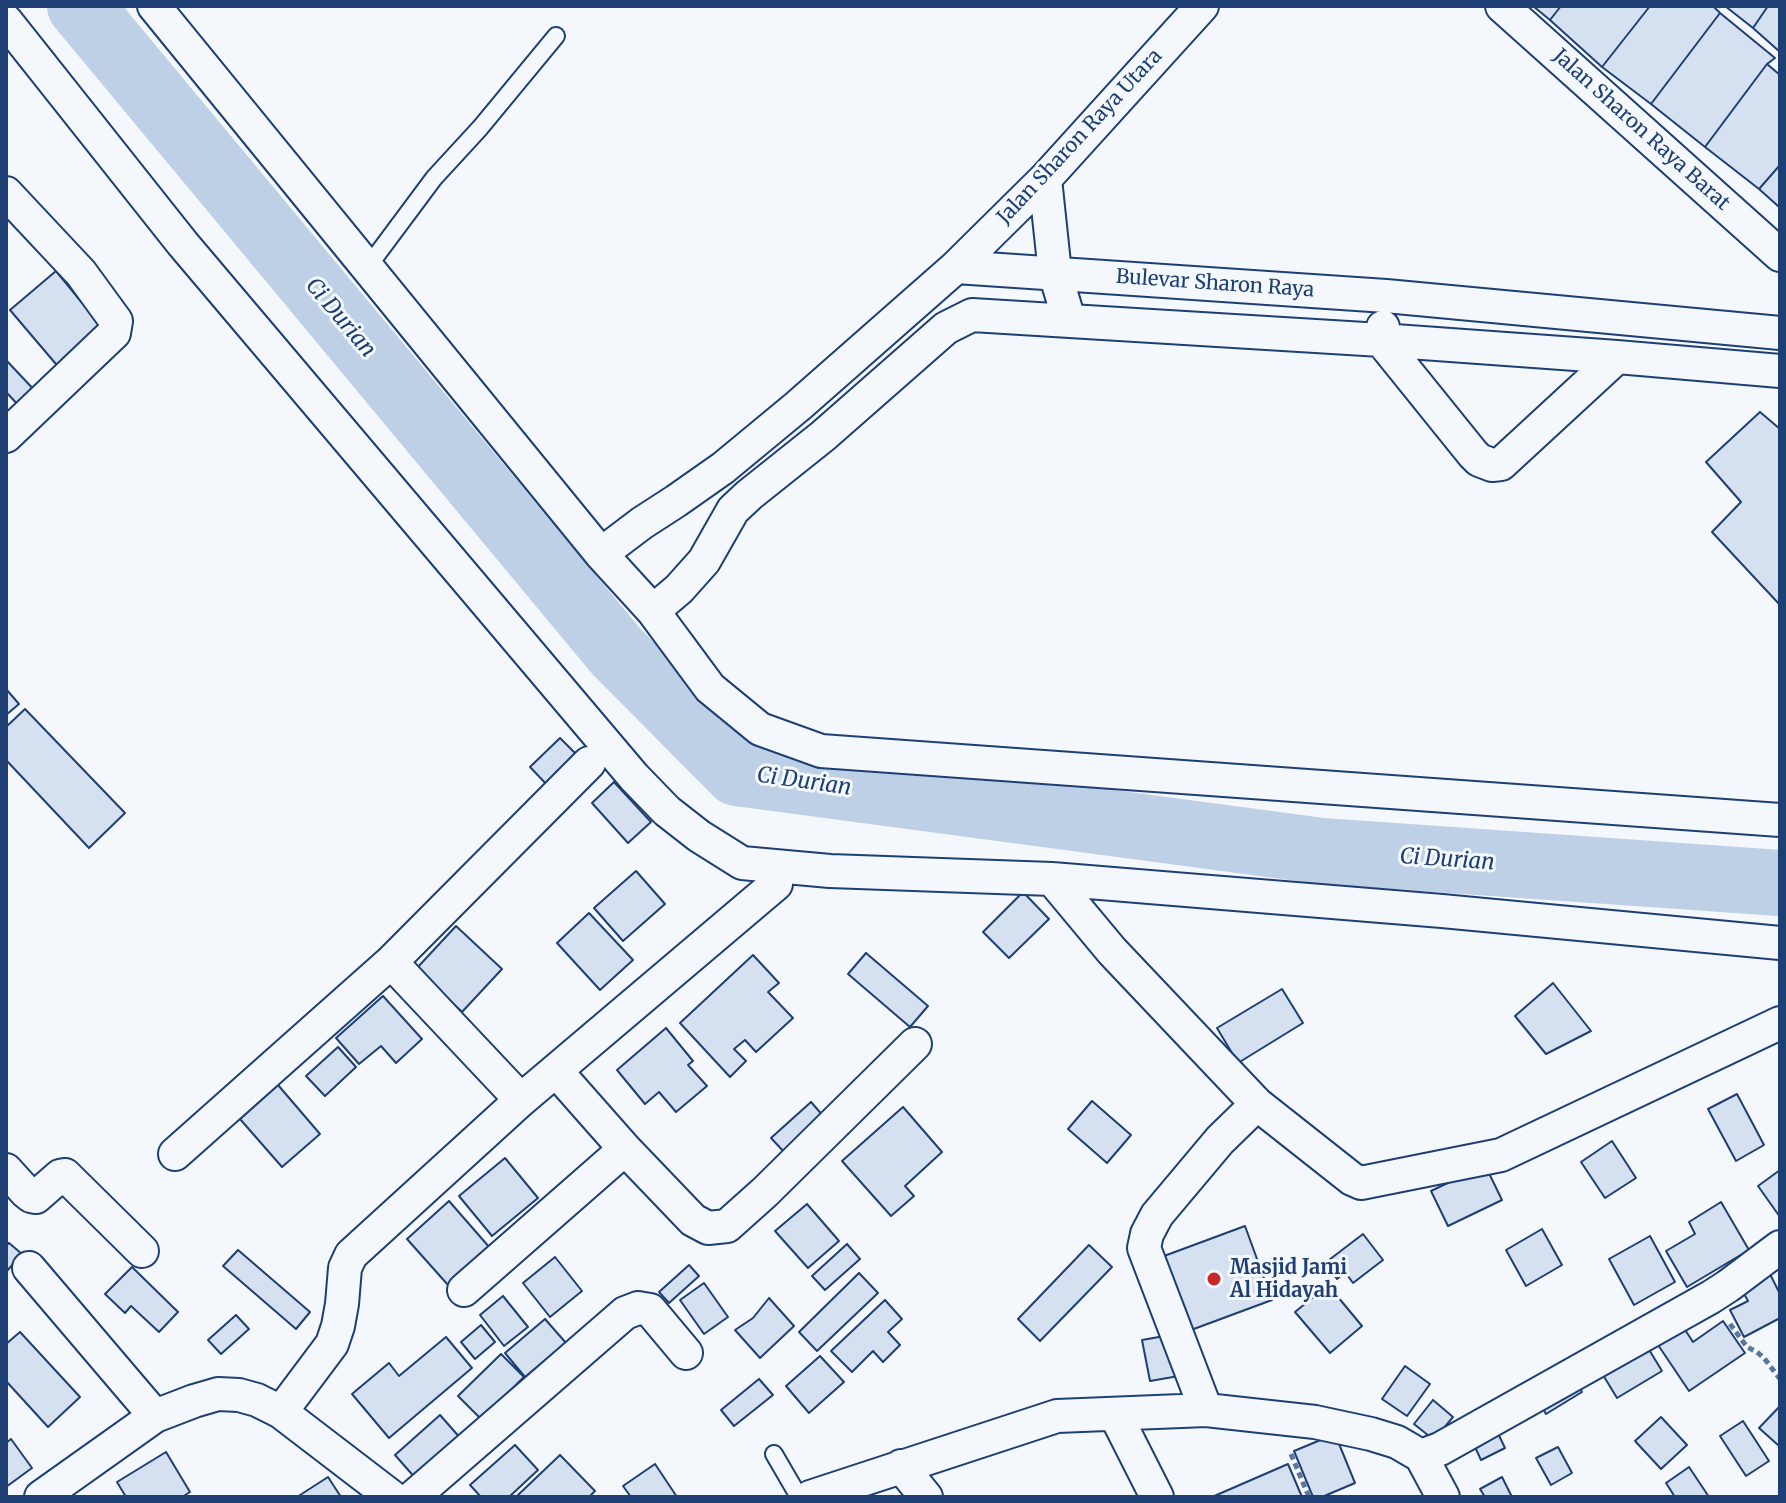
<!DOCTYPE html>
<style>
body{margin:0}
#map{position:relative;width:1786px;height:1503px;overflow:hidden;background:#f4f7fb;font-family:Merriweather,serif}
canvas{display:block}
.frame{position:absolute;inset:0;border:8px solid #1d3f73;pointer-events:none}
</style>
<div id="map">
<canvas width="1786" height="1503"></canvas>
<div class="frame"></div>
</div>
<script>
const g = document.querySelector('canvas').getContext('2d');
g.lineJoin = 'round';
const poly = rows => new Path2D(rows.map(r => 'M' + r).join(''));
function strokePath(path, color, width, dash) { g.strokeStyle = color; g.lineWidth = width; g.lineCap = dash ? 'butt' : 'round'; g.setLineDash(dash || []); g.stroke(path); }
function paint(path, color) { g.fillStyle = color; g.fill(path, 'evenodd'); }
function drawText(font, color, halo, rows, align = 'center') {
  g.font = font + ' Merriweather,serif'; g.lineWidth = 6; g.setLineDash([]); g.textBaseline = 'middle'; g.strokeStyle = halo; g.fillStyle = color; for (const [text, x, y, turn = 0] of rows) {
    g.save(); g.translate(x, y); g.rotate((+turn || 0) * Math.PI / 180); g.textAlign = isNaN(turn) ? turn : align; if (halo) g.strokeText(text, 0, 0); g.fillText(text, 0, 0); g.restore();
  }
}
const river = poly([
 [80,6,616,651,737,773,1322,851,1780,883]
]);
const building = poly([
 [1533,6,1561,6,1550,20,1533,6],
 [1561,6,1650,6,1602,67,1550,20,1561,6],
 [1650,6,1713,6,1720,13,1651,104,1602,67,1650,6],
 [1725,6,1768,6,1753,28,1725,6],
 [1768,6,1780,6,1780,52,1753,28,1768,6],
 [1720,13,1775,58,1767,64,1705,147,1651,104,1720,13],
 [1767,64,1780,75,1780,165,1759,189,1705,147,1767,64],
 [1780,165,1780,204,1778,206,1759,189,1780,165],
 [56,271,106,332,61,370,10,310,56,271],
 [6,360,38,394,22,409,6,392,6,360],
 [1760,412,1780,429,1780,605,1712,532,1741,502,1706,462,1760,412],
 [6,689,19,704,6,715,6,689],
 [25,709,125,813,89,848,6,760,6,727,25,709],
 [560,738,580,758,550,788,530,767,560,738],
 [614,782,651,822,628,843,592,803,614,782],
 [636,871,665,904,623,941,594,908,636,871],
 [1023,892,1049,919,1009,958,983,932,1023,892],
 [589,913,633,960,600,990,557,943,589,913],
 [456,926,502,969,462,1012,416,969,456,926],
 [866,953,928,1006,910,1027,848,974,866,953],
 [753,955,779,983,768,992,793,1018,756,1052,745,1040,734,1049,746,1061,730,1077,680,1023,753,955],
 [1553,983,1591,1031,1546,1054,1515,1016,1553,983],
 [1282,989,1303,1023,1238,1063,1217,1028,1282,989],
 [383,996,422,1039,396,1063,381,1046,359,1064,336,1038,383,996],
 [666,1028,693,1061,688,1065,707,1086,676,1112,659,1092,645,1104,617,1070,666,1028],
 [338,1047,356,1067,325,1096,306,1076,338,1047],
 [278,1085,320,1134,282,1167,240,1119,278,1085],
 [1737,1094,1764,1145,1736,1161,1708,1109,1737,1094],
 [1092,1101,1131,1135,1107,1163,1068,1129,1092,1101],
 [811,1102,825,1118,785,1153,771,1138,811,1102],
 [903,1107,942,1152,905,1186,914,1196,891,1216,842,1161,903,1107],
 [1612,1141,1636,1178,1605,1198,1581,1162,1612,1141],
 [505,1158,538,1198,492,1236,459,1196,505,1158],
 [1485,1165,1502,1200,1448,1226,1431,1191,1485,1165],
 [1780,1170,1780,1217,1758,1186,1780,1170],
 [449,1201,490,1248,448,1285,407,1239,449,1201],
 [1721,1202,1749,1250,1687,1287,1666,1251,1695,1234,1689,1222,1721,1202],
 [807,1204,839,1241,808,1268,775,1231,807,1204],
 [1245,1226,1272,1300,1183,1333,1156,1259,1245,1226],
 [1542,1229,1562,1265,1526,1286,1506,1250,1542,1229],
 [1363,1234,1383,1260,1353,1283,1345,1272,1337,1279,1325,1263,1363,1234],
 [1650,1236,1675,1282,1634,1305,1609,1259,1650,1236],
 [9,1243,22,1254,6,1272,6,1246,9,1243],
 [847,1244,860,1259,825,1290,812,1276,847,1244],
 [1089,1245,1112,1267,1040,1341,1018,1319,1089,1245],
 [238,1250,310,1312,296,1329,223,1266,238,1250],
 [555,1257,582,1291,550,1317,523,1283,555,1257],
 [689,1265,699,1276,669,1303,659,1292,689,1265],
 [132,1267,178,1312,159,1332,131,1306,125,1313,105,1294,132,1267],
 [1767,1268,1780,1294,1780,1318,1744,1337,1730,1310,1748,1301,1738,1283,1767,1268],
 [859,1273,878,1293,817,1351,799,1332,859,1273],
 [704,1283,728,1317,704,1334,680,1300,704,1283],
 [1328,1285,1362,1326,1330,1353,1295,1312,1328,1285],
 [503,1296,528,1327,504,1346,480,1315,503,1296],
 [769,1298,794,1326,760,1358,735,1330,753,1318,769,1298],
 [885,1300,902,1319,888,1332,900,1345,883,1362,873,1351,852,1372,831,1351,885,1300],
 [236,1315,249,1329,221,1354,208,1340,236,1315],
 [545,1319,566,1343,525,1377,505,1353,545,1319],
 [1678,1319,1693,1342,1723,1321,1745,1353,1689,1391,1652,1336,1678,1319],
 [481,1325,495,1342,475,1359,461,1342,481,1325],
 [20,1332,80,1397,48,1427,6,1381,6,1344,20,1332],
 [1170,1335,1179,1376,1150,1381,1142,1340,1170,1335],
 [446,1337,472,1368,389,1438,352,1394,389,1363,399,1376,446,1337],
 [1645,1343,1662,1371,1617,1398,1600,1370,1645,1343],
 [501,1354,524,1377,481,1419,458,1396,501,1354],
 [820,1356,844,1382,809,1413,786,1386,820,1356],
 [1405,1366,1430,1384,1407,1416,1382,1399,1405,1366],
 [1572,1375,1582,1392,1546,1414,1536,1397,1572,1375],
 [759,1379,773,1395,734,1426,721,1410,759,1379],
 [1433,1400,1453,1417,1434,1440,1414,1424,1433,1400],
 [1780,1406,1780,1443,1778,1445,1759,1428,1780,1406],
 [440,1415,462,1440,417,1480,395,1455,440,1415],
 [1661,1417,1687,1445,1661,1469,1635,1441,1661,1417],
 [1743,1421,1769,1461,1746,1476,1720,1436,1743,1421],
 [1493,1423,1505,1448,1481,1460,1469,1434,1493,1423],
 [1335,1434,1355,1483,1322,1497,1313,1497,1294,1451,1335,1434],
 [11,1439,32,1468,6,1487,6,1443,11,1439],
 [515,1445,538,1470,509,1497,481,1497,470,1485,515,1445],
 [1558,1447,1572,1473,1551,1485,1536,1458,1558,1447],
 [166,1452,190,1492,182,1497,126,1497,117,1482,166,1452],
 [560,1455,595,1491,589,1497,520,1497,518,1495,560,1455],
 [655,1464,677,1497,631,1497,623,1486,655,1464],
 [1288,1464,1302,1497,1212,1497,1288,1464],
 [1689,1467,1709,1497,1675,1497,1666,1483,1689,1467],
 [328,1477,341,1497,297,1497,328,1477],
 [1502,1477,1512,1497,1485,1497,1480,1489,1502,1477]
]);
const path = poly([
 [1730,1324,1747,1347,1757,1352,1764,1358,1780,1379],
 [1291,1454,1309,1497]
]);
const lane = poly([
 [367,268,434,178,480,128,556,36],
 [774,1454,799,1497]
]);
const street = poly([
 [154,6,601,554,653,611,710,688,760,729,821,751,1780,820],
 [1502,6,1780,255],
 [6,21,183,244,634,777,667,811,699,836,742,863,830,871,1052,879,1442,911,1780,943],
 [1045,179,1055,273,1069,320],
 [6,193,81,273,116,321,114,333,6,436],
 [956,267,1045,179,1202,6],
 [1383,327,1381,340,1473,454,1479,460,1492,465,1501,464,1617,357],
 [601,554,642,523,676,501,723,468,798,406,956,267,1386,296,1780,333],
 [653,611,679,589,704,561,733,510,749,495,823,436,946,328,972,315,1381,340,1617,357,1780,371],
 [1052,879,1112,951,1257,1104,1352,1179,1361,1183,1501,1155,1780,1023],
 [391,962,589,763],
 [557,1072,625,1149,693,1220,708,1228,727,1226,765,1192,915,1044],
 [175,1154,391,962,521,1100],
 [6,1170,26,1192,31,1196,36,1197,60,1176,65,1175,142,1251],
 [29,1268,155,1416],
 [464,1290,625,1149],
 [1206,1410,1144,1248,1147,1234,1157,1215,1220,1140,1257,1104],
 [281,1412,332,1344,338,1326,342,1304,345,1268,351,1255,521,1100,776,884],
 [1115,1414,1157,1497],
 [1421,1456,1440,1449,1711,1297,1728,1286,1780,1247],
 [901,1466,926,1497],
 [41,1497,155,1416,194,1401,218,1394,239,1395,257,1400,281,1412,392,1497],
 [413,1497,625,1313,638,1308,650,1310,686,1353],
 [810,1497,1057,1416,1206,1410,1315,1422,1371,1434,1397,1442,1421,1456,1443,1497]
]);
const markers = [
 [1214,1279,8,"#c62828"]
];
const streetNames = [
 ["Jalan Sharon Raya Barat",1641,130,42],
 ["Jalan Sharon Raya Utara",1080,137,-47],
 ["Bulevar Sharon Raya",1215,284,4]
];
const poiNames = [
 ["Masjid Jami",1230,1268],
 ["Al Hidayah",1230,1291]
];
const waterNames = [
 ["Ci Durian",340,318,50],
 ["Ci Durian",804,782,8],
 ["Ci Durian",1447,860,4]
];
strokePath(river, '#bed0e5', 66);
paint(building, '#d5e0f0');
strokePath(building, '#1d3f73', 2);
strokePath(lane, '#1d3f73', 20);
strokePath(street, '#1d3f73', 36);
strokePath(path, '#5e769c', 5, [6, 4]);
strokePath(lane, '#f4f7fb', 16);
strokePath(street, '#f4f7fb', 32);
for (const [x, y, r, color] of markers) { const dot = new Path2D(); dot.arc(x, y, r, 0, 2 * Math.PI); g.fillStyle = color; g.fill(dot); strokePath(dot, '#f4f7fb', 3); }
drawText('20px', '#1d3f73', '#f4f7fb', streetNames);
drawText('bold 20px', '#1d3f73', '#f4f7fb', poiNames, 'left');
drawText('italic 22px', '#1d3f73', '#f4f7fb', waterNames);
</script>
